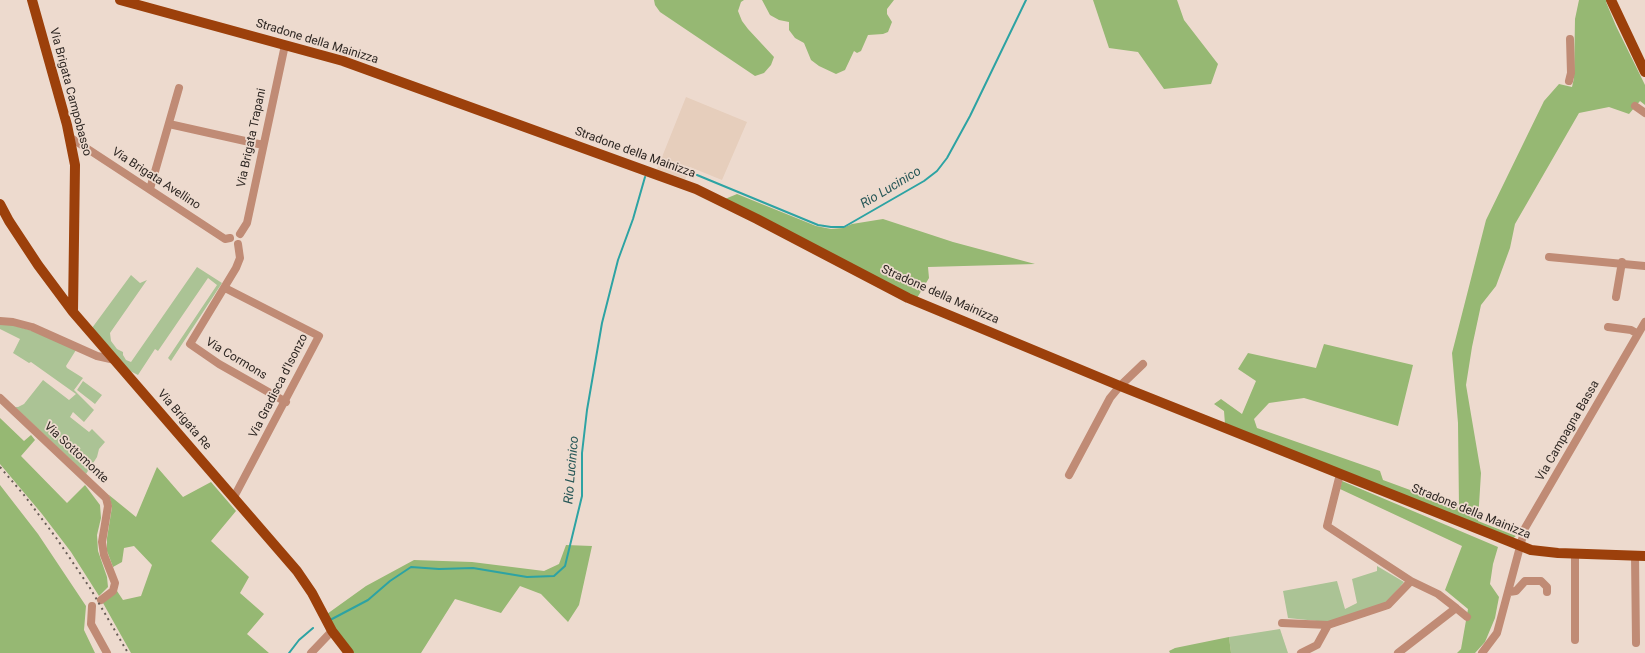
<!DOCTYPE html>
<style>
body{margin:0}
canvas{display:block;background:#eddace}
</style>
<canvas width="1645" height="653"></canvas>
<script>
const g = document.querySelector('canvas').getContext('2d');
g.lineJoin = 'round';
function paint(path, color) { g.fillStyle = color; g.fill(path, 'evenodd'); }
const poly = rows => new Path2D(rows.map(r => 'M' + r).join(''));
function strokePath(path, color, width, dash) { g.strokeStyle = color; g.lineWidth = width; g.lineCap = dash ? 'butt' : 'round'; g.setLineDash(dash || []); g.stroke(path); }
function drawText(font, color, halo, rows, align = 'center') {
  g.font = font + ' Roboto,sans-serif'; g.lineWidth = 3.5; g.setLineDash([]); g.textBaseline = 'middle'; g.strokeStyle = halo; g.fillStyle = color; for (const [text, x, y, turn = 0] of rows) {
    g.save(); g.translate(x, y); g.rotate((+turn || 0) * Math.PI / 180); g.textAlign = isNaN(turn) ? turn : align; if (halo) g.strokeText(text, 0, 0); g.fillText(text, 0, 0); g.restore();
  }
}
const built = poly([
 [686,97,747,122,722,180,690,167,685,180,656,172]
]);
const green = poly([
 [197,267,222,283,171,361,168,358,217,285,208,278,158,351,155,349,138,375,128,370,92,328,131,275,140,283,147,280,110,333,111,341,117,349,123,352,123,355,126,360,131,362],
 [0,325,12,325,33,331,76,350,66,366,67,368,83,378,74,390,94,410,84,422,73,412,70,417,89,432,92,429,105,442,99,449,97,457,86,474,15,407,18,407,24,404,43,380,69,400,76,394,31,362,29,363,13,353,20,339,0,329],
 [83,381,102,395,95,404,77,390],
 [1377,566,1404,582,1386,603,1327,622,1288,618,1283,591,1337,581,1345,609,1357,603,1352,579,1377,571],
 [1280,629,1288,653,1231,653,1229,637]
]);
const forest = poly([
 [654,0,744,0,741,2,738,11,742,21,748,29,774,57,771,65,764,73,755,76,660,12,655,5],
 [762,0,894,0,887,9,887,14,892,22,888,32,883,34,868,35,861,51,857,53,854,51,845,70,836,74,819,66,811,60,804,43,795,38,789,30,789,22,779,20,770,15],
 [1093,0,1177,0,1184,20,1218,64,1211,84,1164,89,1138,52,1109,48],
 [1579,0,1610,0,1606,2,1616,26,1645,85,1645,105,1640,101,1629,114,1609,107,1579,113,1515,224,1510,248,1496,286,1481,305,1472,347,1466,385,1481,473,1478,521,1516,536,1511,540,1225,424,1224,411,1214,404,1221,399,1242,414,1256,381,1238,369,1248,353,1316,368,1324,344,1413,365,1398,426,1304,398,1269,403,1254,419,1257,428,1380,471,1383,480,1459,508,1458,423,1452,353,1486,220,1544,101,1559,84,1572,87,1574,78,1575,19],
 [737,194,816,226,831,229,843,228,852,224,883,219,953,242,1035,264,928,267,929,278,917,298,725,199],
 [0,418,24,441,31,435,35,440,21,456,67,503,85,485,100,505,101,518,97,535,98,551,107,577,108,587,99,596,71,552,42,514,0,464],
 [157,467,183,497,211,482,236,511,211,541,249,577,240,593,264,614,247,634,269,653,131,653,103,603,117,591,123,600,141,596,152,565,134,546,124,548,122,562,113,567,107,551,107,538,112,507,109,495,136,517],
 [1342,481,1498,547,1493,564,1490,584,1499,597,1495,618,1485,642,1475,653,1457,653,1461,649,1468,609,1445,590,1462,546,1340,489],
 [0,485,38,534,86,606,84,630,95,653,0,653],
 [566,545,592,546,579,605,568,622,541,594,520,586,501,613,455,599,421,653,354,653,336,630,327,614,366,586,414,560,472,562,544,571,559,564],
 [1229,637,1231,653,1170,653,1169,651,1175,648]
]);
const stream = poly([
 [697,175,818,225,831,227,844,227,924,181,937,171,947,158,970,116,1026,0],
 [332,619,368,600,390,581,411,567,439,569,473,568,527,577,554,576,565,566,582,496,582,453,587,410,602,323,618,260,633,219,645,177],
 [289,653,299,640,313,628]
]);
const minor = poly([
 [1569,81,1571,73,1570,39],
 [1635,106,1645,113],
 [169,124,263,145],
 [71,138,225,239,230,238],
 [150,189,179,88],
 [240,234,247,223,285,45],
 [238,244,240,258,236,268,190,344,219,364,286,402],
 [1549,257,1645,266],
 [225,288,319,336,234,497],
 [1616,297,1622,262],
 [0,321,13,322,32,327,97,356,115,360],
 [1608,327,1631,330,1638,334],
 [0,398,106,498,108,506,102,542,104,555,115,583,113,591,101,600],
 [1069,475,1110,398,1120,386,1143,364],
 [1575,553,1575,640],
 [1635,555,1636,643],
 [1509,592,1516,591,1525,581,1541,581,1547,587,1547,592],
 [92,606,91,624,107,653],
 [1456,608,1467,617],
 [1282,623,1328,625],
 [311,653,332,631],
 [1301,653,1317,645,1328,625,1388,605,1411,581,1327,526,1340,474],
 [1398,653,1456,608,1438,594,1411,581],
 [1482,653,1497,633,1525,528,1645,322]
]);
const major = poly([
 [32,0,67,125,75,165,73,312],
 [120,0,343,61,696,189,757,219,908,298,1120,386,1521,546,1531,550,1558,553,1645,556],
 [1611,0,1645,72],
 [0,204,9,221,38,265,73,312,297,571,312,593,332,631,349,653]
]);
const rail = poly([
 [0,467,24,495,57,539,90,588,128,653]
]);
const streetNames = [
 ["Stradone della Mainizza",317,42,17],
 ["Via Brigata Campobasso",70,92,75],
 ["Via Brigata Trapani",252,138,-78],
 ["Stradone della Mainizza",635,153,20],
 ["Via Brigata Avellino",156,179,33],
 ["Stradone della Mainizza",940,295,24],
 ["Via Cormons",236,359,31],
 ["Via Gradisca d'Isonzo",279,386,-63],
 ["Via Brigata Re",184,420,49],
 ["Via Campagna Bassa",1568,431,-60],
 ["Via Sottomonte",76,453,43],
 ["Stradone della Mainizza",1471,512,22]
];
const waterNames = [
 ["Rio Lucinico",891,188,-31],
 ["Rio Lucinico",572,470,-85]
];
paint(built, '#e6cebc');
paint(green, '#abc395');
paint(forest, '#96b873');
strokePath(stream, '#2da3a3', 2);
strokePath(minor, '#c08b75', 8);
strokePath(major, '#9c400b', 10);
strokePath(rail, '#685d57', 2, [2, 4]);
drawText('12px', '#2e2723', '#eddace', streetNames);
drawText('italic 13px', '#275757', '#eddace', waterNames);
</script>
